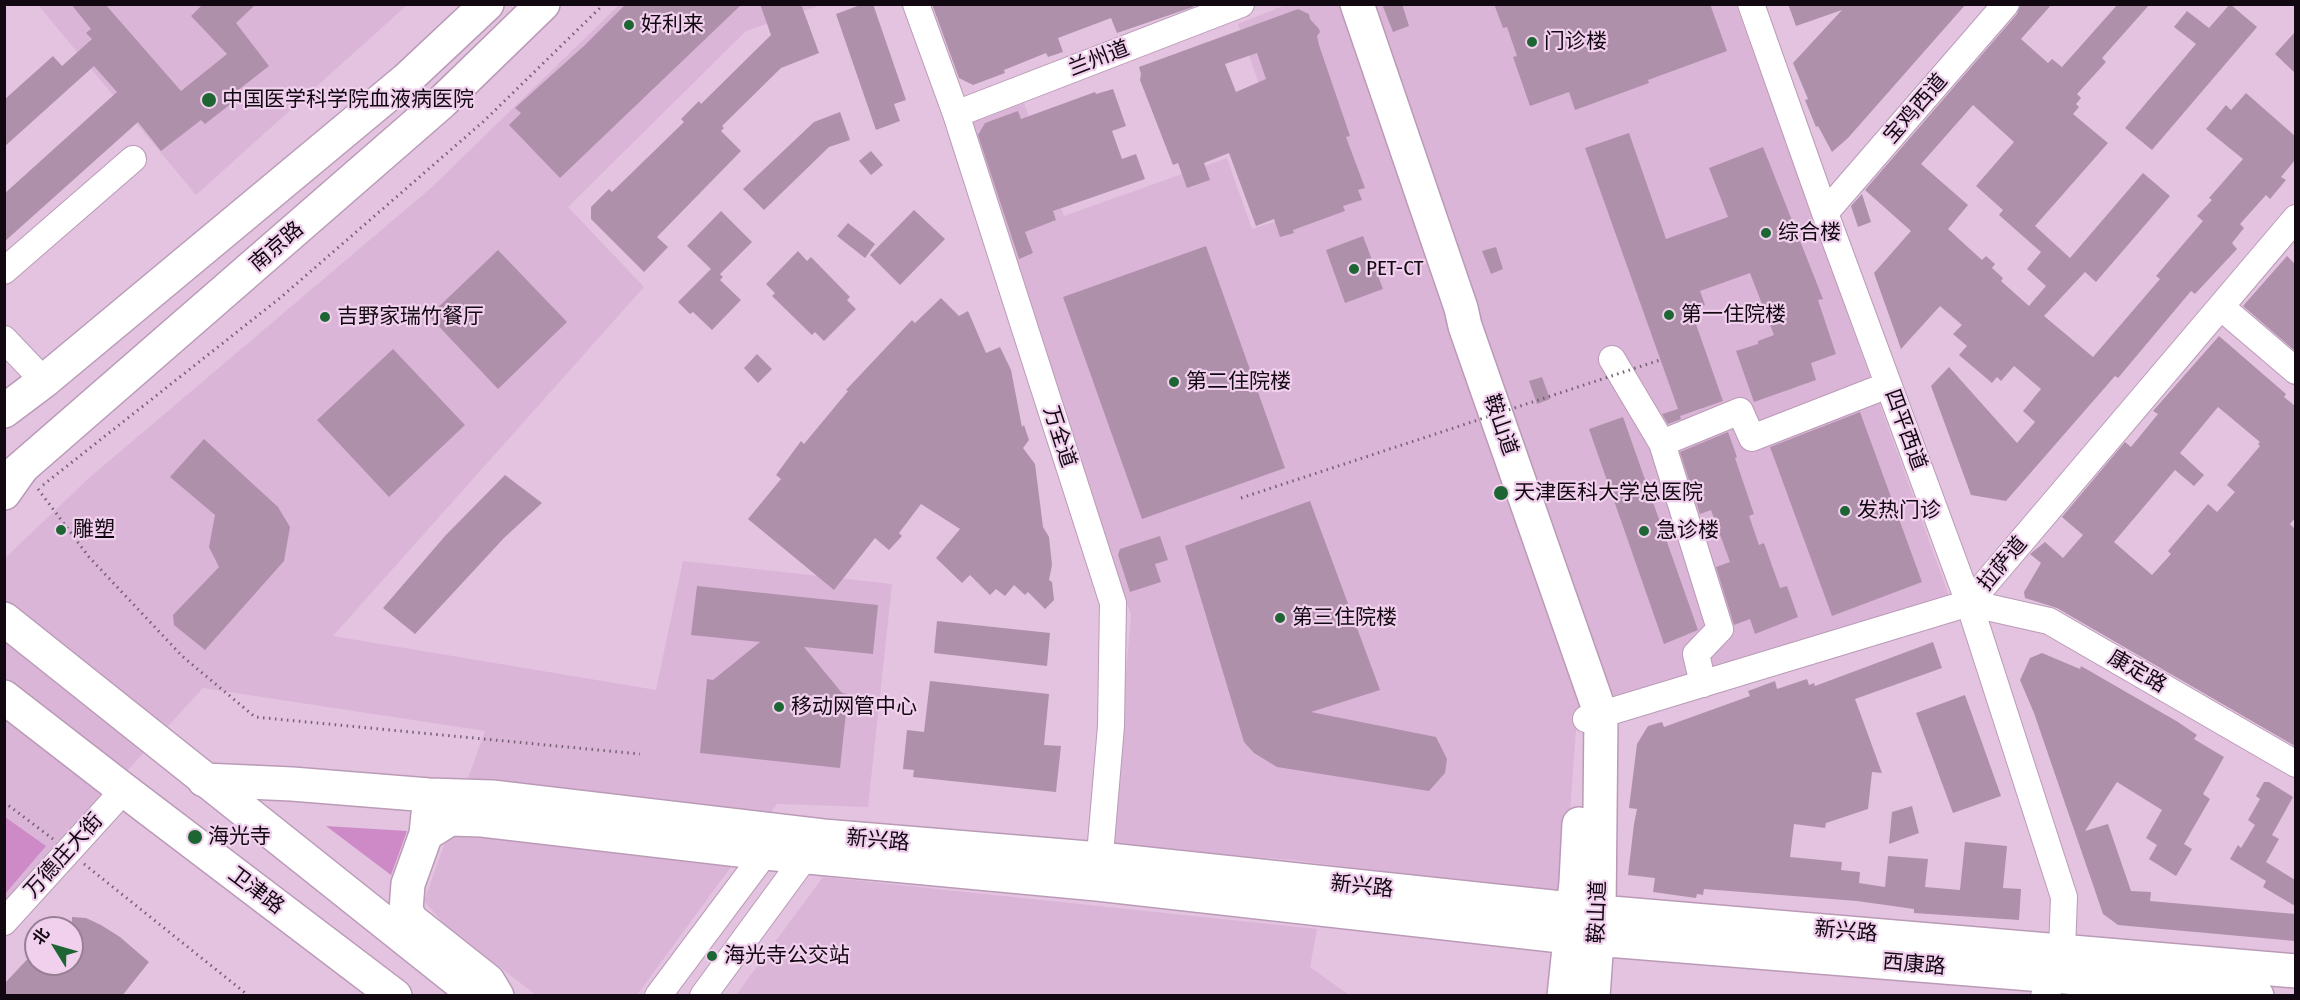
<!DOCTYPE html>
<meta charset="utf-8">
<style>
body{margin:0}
#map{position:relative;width:2300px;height:1000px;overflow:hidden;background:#e3c3e0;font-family:"Fira Sans Condensed","Noto Sans SC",sans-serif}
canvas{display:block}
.frame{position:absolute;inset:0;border:6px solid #120811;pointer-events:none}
.north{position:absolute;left:24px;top:916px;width:60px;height:60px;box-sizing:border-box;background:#f0d0ed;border:2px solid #978095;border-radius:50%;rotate:307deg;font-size:16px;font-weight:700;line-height:24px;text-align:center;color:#120811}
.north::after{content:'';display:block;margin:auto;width:21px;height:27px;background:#1d6633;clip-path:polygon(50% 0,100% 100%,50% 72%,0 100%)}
</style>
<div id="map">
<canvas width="2300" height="1000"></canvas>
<div class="frame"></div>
<div class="north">北</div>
</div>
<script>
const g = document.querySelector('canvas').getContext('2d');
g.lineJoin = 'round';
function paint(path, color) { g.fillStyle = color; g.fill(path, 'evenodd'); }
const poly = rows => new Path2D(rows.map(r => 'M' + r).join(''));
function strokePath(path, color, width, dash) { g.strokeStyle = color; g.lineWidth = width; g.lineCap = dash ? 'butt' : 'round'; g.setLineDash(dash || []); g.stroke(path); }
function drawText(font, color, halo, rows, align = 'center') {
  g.font = font + ' "Fira Sans Condensed","Noto Sans SC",sans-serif'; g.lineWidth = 4.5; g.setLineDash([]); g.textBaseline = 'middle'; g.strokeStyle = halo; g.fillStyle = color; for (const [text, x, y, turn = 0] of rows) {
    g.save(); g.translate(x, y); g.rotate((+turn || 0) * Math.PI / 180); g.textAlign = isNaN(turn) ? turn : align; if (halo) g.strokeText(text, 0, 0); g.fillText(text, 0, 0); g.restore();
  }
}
const built = poly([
 [1288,4,1736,5,1949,596,1577,715,1564,896,1293,860,1111,846,1131,615,966,125,1024,103,1064,216,1227,158,1252,229,1304,212,1238,24],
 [38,5,407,5,196,195],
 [619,5,821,5,746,31,568,207,644,287,333,636,656,690,683,561,892,584,868,807,777,804,637,995,536,995,445,925,424,901,485,731,203,688,5,904,5,558,89,478,431,188],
 [823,877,1317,929,1310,967,1349,995,736,995]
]);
const green = poly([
 [5,817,46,846,5,894],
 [326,826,407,831,391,875]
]);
const building = poly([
 [71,4,105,4,181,91,227,54,191,16,203,4,256,4,236,23,269,66,228,98,232,103,205,124,201,120,161,151,138,122,4,242,4,194,117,92,94,66,4,147,4,100,53,56,62,66,92,39,86,33,91,29],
 [626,4,742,4,560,178,509,125,521,113,515,108,585,45],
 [760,4,801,4,819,53,781,68,722,126,724,128,721,131,741,151,657,237,668,247,644,272,591,219,591,207,609,189,612,192,684,122,681,119,699,101,701,104,771,35],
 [863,4,873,4,906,100,894,104,900,121,876,130,836,14],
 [932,4,1192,4,1193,7,1117,33,1111,18,1058,38,1063,52,1048,57,1046,53,1004,70,1005,73,973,85,959,78],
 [1382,4,1402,4,1409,26,1393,32],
 [1494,4,1710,4,1727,51,1648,80,1649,83,1575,110,1569,92,1530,106,1513,57,1517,56,1507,27,1503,28],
 [1788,4,1966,4,1848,138,1832,152,1818,126,1816,127,1805,100,1808,99,1793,63,1842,10,1796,26],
 [2021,4,2052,4,2021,39,2048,63,2052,59,2062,67,2118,4,2150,4,2102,58,2106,62,2077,94,2081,98,2076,104,2079,107,2073,114,2108,143,2035,226,2070,258,2143,173,2170,196,2096,282,2085,272,2044,316,2093,357,2160,279,2156,276,2203,221,2197,216,2212,200,2209,198,2243,159,2206,129,2226,105,2231,110,2246,93,2295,136,2295,160,2281,177,2286,180,2270,199,2266,195,2240,224,2244,228,2232,243,2237,249,2195,294,2191,291,2118,378,2115,376,2006,501,1971,495,1931,386,1949,367,2017,443,2035,422,2023,411,2041,389,2014,366,2001,381,1997,377,1992,383,1959,355,1967,346,1953,334,1962,325,1940,306,1901,349,1874,273,1911,231,1865,190,2017,14],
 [1973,105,2014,142,1976,186,2003,210,1999,215,2041,252,2027,269,2046,286,2029,306,2001,281,2003,278,1992,268,1995,264,1986,256,1982,260,1948,229,1968,205,1921,164],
 [2230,4,2257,27,2152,150,2125,128,2196,44,2174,27,2187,11,2209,28],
 [1298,9,1309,14,1310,19,1319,29,1320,32,1317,36,1319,45,1350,136,1346,137,1365,188,1358,190,1362,200,1343,206,1345,211,1293,230,1294,233,1280,237,1274,219,1256,226,1229,153,1204,163,1210,180,1187,188,1178,163,1173,165,1140,80,1141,74,1139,67],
 [1257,53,1266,79,1236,92,1225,64],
 [2295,32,2295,73,2275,54],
 [1113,89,1126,126,1112,131,1122,159,1136,154,1145,179,1053,211,1056,220,1025,232,1033,253,1019,259,978,135,985,123,1018,111,1021,119,1095,92,1096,94],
 [840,112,850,140,829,147,764,210,743,189,814,122],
 [1629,133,1666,239,1728,217,1709,168,1763,147,1823,299,1818,300,1836,354,1811,363,1816,380,1754,402,1736,351,1758,344,1758,341,1774,335,1750,273,1700,291,1705,305,1691,310,1723,401,1680,416,1681,419,1668,424,1662,414,1678,409,1585,148],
 [871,151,883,165,871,175,859,161],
 [1862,194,1871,222,1858,227,1851,206],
 [914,210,945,239,900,285,870,255],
 [721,211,752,242,720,274,723,277,720,280,741,300,712,330,693,312,690,314,678,302,711,269,687,246],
 [848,223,875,244,865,258,837,236],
 [1363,236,1383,289,1345,303,1326,250],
 [1206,246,1285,468,1142,519,1063,297],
 [1496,247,1503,269,1491,274,1482,251],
 [498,250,567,322,498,389,429,316],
 [798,251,807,261,811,257,850,297,847,300,856,309,824,341,815,332,812,335,772,296,775,293,766,284],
 [2287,256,2295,264,2295,351,2243,306],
 [941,298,959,316,968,311,986,353,1000,347,1011,370,1022,427,1024,425,1029,440,1023,448,1035,464,1043,527,1049,537,1052,565,1049,580,1052,582,1054,600,1045,609,1028,592,1025,595,1014,585,1005,596,996,589,990,595,970,575,962,583,936,558,960,529,921,504,899,533,902,536,889,550,875,538,834,590,748,519,781,479,776,475,801,441,804,444,848,391,846,390,912,320,915,323],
 [2219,336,2286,394,2284,397,2295,406,2295,518,2290,524,2295,529,2295,746,2057,608,2025,598,2024,592,2041,563,2030,554,2045,542,2063,558,2083,535,2062,517,2125,442,2131,447,2158,414,2153,411],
 [2218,407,2260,442,2258,444,2260,446,2227,485,2235,492,2217,512,2208,504,2168,551,2171,554,2152,575,2114,542,2175,470,2194,486,2204,475,2180,453],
 [393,349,465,425,389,497,317,420],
 [757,354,772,369,758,383,744,368],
 [1542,377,1550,399,1537,404,1529,381],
 [1860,412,1922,582,1832,616,1770,447],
 [1623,417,1698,630,1664,644,1589,429],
 [1728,432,1737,457,1735,458,1754,514,1749,516,1759,545,1764,543,1780,588,1787,586,1798,617,1755,634,1750,619,1734,625,1716,567,1730,562,1711,510,1700,514,1680,452],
 [204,439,278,507,290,527,284,561,205,650,174,625,173,615,219,567,209,547,215,515,170,477],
 [505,475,542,503,504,538,415,634,383,608,445,536],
 [1310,501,1380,690,1311,712,1436,737,1447,759,1445,773,1429,791,1277,767,1254,753,1244,742,1185,546],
 [1160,536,1168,560,1155,564,1161,582,1130,592,1118,555,1120,549],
 [697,586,878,605,873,654,804,647,842,693,848,694,840,768,700,753,707,679,713,680,760,642,691,635],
 [937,621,1050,633,1047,666,934,653],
 [1933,642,1942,668,1855,699,1882,773,1872,772,1868,809,1826,823,1825,828,1794,824,1790,857,1842,862,1841,870,1860,872,1859,883,1885,887,1888,856,1928,859,1925,887,1960,890,1965,842,2007,846,2003,888,2021,889,2019,920,1914,913,1914,909,1857,901,1704,889,1703,895,1697,894,1696,898,1653,892,1655,878,1628,875,1634,824,1637,809,1629,808,1637,744,1648,726,1662,722,1664,727,1750,696,1748,691,1775,681,1777,689,1807,679,1809,685,1814,683,1815,686],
 [2042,653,2080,669,2081,666,2178,722,2197,735,2194,739,2224,757,2203,794,2210,799,2184,844,2192,849,2176,876,2149,859,2157,845,2146,838,2162,810,2117,782,2085,831,2108,824,2131,891,2151,892,2150,901,2295,914,2295,941,2118,925,2103,914,2034,713,2020,680,2030,658],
 [930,681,1049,694,1044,745,1061,746,1056,792,913,777,914,770,903,769,907,730,924,732],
 [1965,695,2001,796,1953,813,1916,713],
 [2264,782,2269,782,2293,797,2272,835,2279,839,2266,862,2295,880,2295,906,2263,887,2266,881,2230,859,2238,845,2241,848,2255,825,2248,820,2260,799,2256,796],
 [1912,806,1919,833,1889,844,1892,812],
 [72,917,86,918,101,925,120,937,149,962,122,996,4,996,4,984,36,950,36,964,72,964]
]);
const path = poly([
 [43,485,280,298,484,121,604,4],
 [38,489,89,557,182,656,255,717,640,754],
 [4,802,53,839],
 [84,864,249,996]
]);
const minor = poly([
 [916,4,956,114,1113,603,1111,726,1098,878],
 [1751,4,1825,213,1969,603,2064,897,2062,950,2056,976,2044,996],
 [956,114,1241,4],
 [1825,213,2006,4],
 [4,271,133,159],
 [2221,307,2296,371],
 [4,339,44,381],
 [1612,359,1662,443,1720,629,1696,654,1703,684],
 [1662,443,1740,411,1752,438,1888,385],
 [1969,603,2049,621,2296,764],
 [1586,719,1969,603,2296,218],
 [4,922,124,790],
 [658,996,765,853],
 [703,996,805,857]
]);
const major = poly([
 [1357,4,1461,308,1465,326,1601,715,1599,912,1593,996],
 [4,411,44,381,407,79,487,4],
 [4,483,442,102,543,4],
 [204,780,292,784,429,795,492,797,823,836,1100,859,1599,912,2296,971],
 [428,814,426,834,408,884,406,910,411,920,488,981,497,996],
 [426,834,450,819,482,820,765,853,1097,884,1570,937,2056,976,2257,996],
 [1564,996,1576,882,1579,824]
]);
const highway = poly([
 [4,493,21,469],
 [4,619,477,996],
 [4,697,124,790,395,996]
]);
const pathBridge = poly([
 [1241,498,1660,360]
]);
const markers = [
 [629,25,6,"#1d6633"],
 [1532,42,6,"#1d6633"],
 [209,100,8,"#1d6633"],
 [1766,233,6,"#1d6633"],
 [1354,269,6,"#1d6633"],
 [1669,315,6,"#1d6633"],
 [325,317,6,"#1d6633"],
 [1174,382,6,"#1d6633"],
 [1501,493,8,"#1d6633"],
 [1845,511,6,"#1d6633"],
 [61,530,6,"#1d6633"],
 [1644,531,6,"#1d6633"],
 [1280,618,6,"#1d6633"],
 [779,707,6,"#1d6633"],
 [195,837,8,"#1d6633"],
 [712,956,6,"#1d6633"]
];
const poiNames = [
 ["好利来",641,25],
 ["门诊楼",1544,42],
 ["中国医学科学院血液病医院",222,100],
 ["综合楼",1778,233],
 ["PET-CT",1366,269],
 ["第一住院楼",1681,315],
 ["吉野家瑞竹餐厅",337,317],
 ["第二住院楼",1186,382],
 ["天津医科大学总医院",1514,493],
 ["发热门诊",1857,511],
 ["雕塑",73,530],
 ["急诊楼",1656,531],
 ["第三住院楼",1292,618],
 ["移动网管中心",791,707],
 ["海光寺",208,837],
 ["海光寺公交站",724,956]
];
const streetNames = [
 ["兰州道",1099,59,-21],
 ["宝鸡西道",1916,109,-49],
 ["南京路",277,247,-41],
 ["鞍山道",1500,425,71],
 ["四平西道",1905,430,70],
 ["万全道",1059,437,72],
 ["拉萨道",2003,564,-50],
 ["康定路",2137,672,30],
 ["新兴路",878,841,5],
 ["万德庄大街",64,856,-48],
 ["新兴路",1362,887,6],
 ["卫津路",256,891,37],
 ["鞍山道",1598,912,-88],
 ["新兴路",1846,932,5],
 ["西康路",1914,965,5]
];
paint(built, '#dbb5d7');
paint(green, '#cd8ac7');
paint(building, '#af90ab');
strokePath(minor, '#ba9bb7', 28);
strokePath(major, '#ba9bb7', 36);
strokePath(highway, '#ba9bb7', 36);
strokePath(path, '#756173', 3, [1.5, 4.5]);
strokePath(minor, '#fff', 26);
strokePath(major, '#fff', 33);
strokePath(highway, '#fff', 33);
strokePath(pathBridge, '#756173', 3, [1.5, 4.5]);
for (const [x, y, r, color] of markers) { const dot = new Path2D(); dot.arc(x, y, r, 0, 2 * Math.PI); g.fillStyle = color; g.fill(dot); strokePath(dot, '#f0d0ed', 2); }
drawText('21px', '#120811', '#f0d0ed', poiNames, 'left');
drawText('21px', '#120811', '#f0d0ed', streetNames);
</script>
